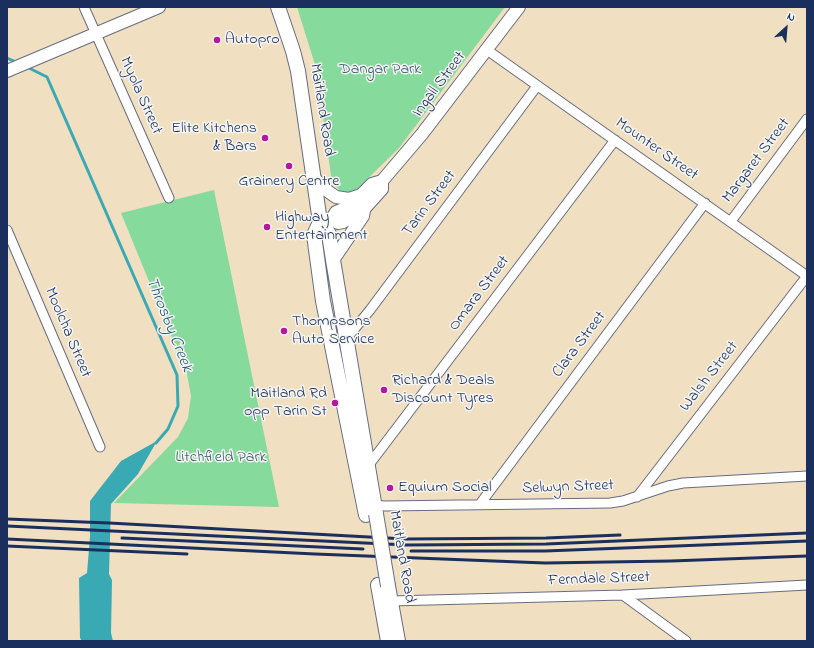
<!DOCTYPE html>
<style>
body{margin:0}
#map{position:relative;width:814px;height:648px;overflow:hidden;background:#f0dfc1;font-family:"Indie Flower",sans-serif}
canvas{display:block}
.frame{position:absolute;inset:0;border:8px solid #1b2f5e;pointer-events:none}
.north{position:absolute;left:766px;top:8px;width:40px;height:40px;-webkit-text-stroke:3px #f6f6f2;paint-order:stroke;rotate:26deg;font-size:11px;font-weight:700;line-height:16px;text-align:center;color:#1b2f5e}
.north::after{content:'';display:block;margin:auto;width:14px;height:18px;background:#1b2f5e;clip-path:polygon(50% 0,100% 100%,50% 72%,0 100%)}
</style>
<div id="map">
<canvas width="814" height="648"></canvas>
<div class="frame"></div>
<div class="north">N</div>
</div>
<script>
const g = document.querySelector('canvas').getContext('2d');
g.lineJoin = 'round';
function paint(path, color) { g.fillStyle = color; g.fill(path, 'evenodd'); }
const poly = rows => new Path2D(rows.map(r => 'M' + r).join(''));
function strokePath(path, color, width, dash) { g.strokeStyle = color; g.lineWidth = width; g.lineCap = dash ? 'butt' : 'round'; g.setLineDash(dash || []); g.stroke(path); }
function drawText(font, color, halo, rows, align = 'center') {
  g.font = font + ' "Indie Flower",sans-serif'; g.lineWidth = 3; g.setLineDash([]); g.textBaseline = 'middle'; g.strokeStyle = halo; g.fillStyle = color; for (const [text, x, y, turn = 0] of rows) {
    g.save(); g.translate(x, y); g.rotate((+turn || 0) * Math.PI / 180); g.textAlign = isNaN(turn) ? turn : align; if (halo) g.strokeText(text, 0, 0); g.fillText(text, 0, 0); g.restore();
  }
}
const green = poly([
 [297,7,505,7,399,148,355,191,345,194,338,192,339,189,332,183,317,71],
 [214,190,279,507,114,503,178,437,188,418,191,396,187,374,121,213]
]);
const water = poly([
 [157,441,138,474,111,504,109,574,112,580,111,633,113,641,82,641,80,638,79,578,87,573,90,537,90,501,121,461]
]);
const stream = poly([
 [7,58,18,63],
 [27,67,47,77,177,375,178,406,168,429,156,443]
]);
const street = poly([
 [84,7,169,198],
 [487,50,807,276],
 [731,221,807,119],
 [7,230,100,447],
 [346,339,370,310,537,86],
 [368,466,615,140],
 [637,497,807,276],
 [480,504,705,203],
 [374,505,385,506,610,503,623,501,668,486,683,483,807,476],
 [623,595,686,641],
 [391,601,623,595,807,585]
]);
const secondary = poly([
 [7,71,159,7],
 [313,177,326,190,336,197,349,199,361,195],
 [331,220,336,212,348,207,355,201,372,184,382,181,422,134,519,7],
 [324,221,331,220,338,223,343,222,352,217,359,210,364,209,382,189,382,181],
 [333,260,363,216,364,211]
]);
const primary = poly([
 [278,7,293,51,298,71,318,208,320,222,314,235,323,301,366,515],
 [320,222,329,234,333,260,376,514],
 [378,585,388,641],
 [388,586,398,641]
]);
const rail = poly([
 [7,519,109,523,406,539,546,538,620,535],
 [7,526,407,545,546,544,807,533],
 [122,538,363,549],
 [7,539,315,554,545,563,671,561,807,556],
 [7,546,187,554],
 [411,551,545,551,807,541]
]);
const primaryBridge = poly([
 [376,514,388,586]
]);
const markers = [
 [217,40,4,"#b5179e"],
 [265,138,4,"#b5179e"],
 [289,166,4,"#b5179e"],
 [267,227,4,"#b5179e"],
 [284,331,4,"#b5179e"],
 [384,390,4,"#b5179e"],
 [335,403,4,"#b5179e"],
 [390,488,4,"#b5179e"]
];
const poiNames = [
 ["Autopro",225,40],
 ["Elite Kitchens",257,129,"right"],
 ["& Bars",257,147,"right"],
 ["Grainery Centre",289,182,"center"],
 ["Highway",275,218],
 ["Entertainment",275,236],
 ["Thompsons",292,322],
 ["Auto Service",292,340],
 ["Richard & Deals",392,381],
 ["Discount Tyres",392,399],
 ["Maitland Rd",327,394,"right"],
 ["opp Tarin St",327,412,"right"],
 ["Equium Social",398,488]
];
const parkNames = [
 ["Dangar Park",380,70],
 ["Litchfield Park",221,458]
];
const streetNames = [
 ["Ingall Street",440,85,-53],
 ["Myola Street",140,96,66],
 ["Maitland Road",321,110,81],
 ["Mounter Street",656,150,35],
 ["Margaret Street",757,161,-53],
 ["Tarin Street",430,204,-53],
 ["Omara Street",480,294,-53],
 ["Moolcha Street",67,333,67],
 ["Clara Street",580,345,-53],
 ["Walsh Street",710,377,-52],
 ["Selwyn Street",568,488,-2],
 ["Maitland Road",401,557,80],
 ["Ferndale Street",599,580,-2]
];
const waterNames = [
 ["Throsby Creek",168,325,68]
];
paint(green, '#85da9c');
paint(water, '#39aab4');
strokePath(stream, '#39aab4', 3);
strokePath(street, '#666d81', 11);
strokePath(secondary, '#666d81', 14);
strokePath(primary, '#666d81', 16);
strokePath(street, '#fff', 9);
strokePath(secondary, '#fff', 12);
strokePath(primary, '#fff', 14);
strokePath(rail, '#1b2f5e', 3);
strokePath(primaryBridge, '#666d81', 16, []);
strokePath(primaryBridge, '#fff', 14);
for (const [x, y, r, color] of markers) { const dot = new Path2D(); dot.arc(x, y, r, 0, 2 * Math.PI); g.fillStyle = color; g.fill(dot); strokePath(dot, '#f6f6f2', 1.5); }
drawText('16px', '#1b2f5e', '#f6f6f2', poiNames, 'left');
drawText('16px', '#365a6e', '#f6f6f2', parkNames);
drawText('16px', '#1b2f5e', '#f6f6f2', streetNames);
drawText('italic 17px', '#265a7c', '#f6f6f2', waterNames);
</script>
